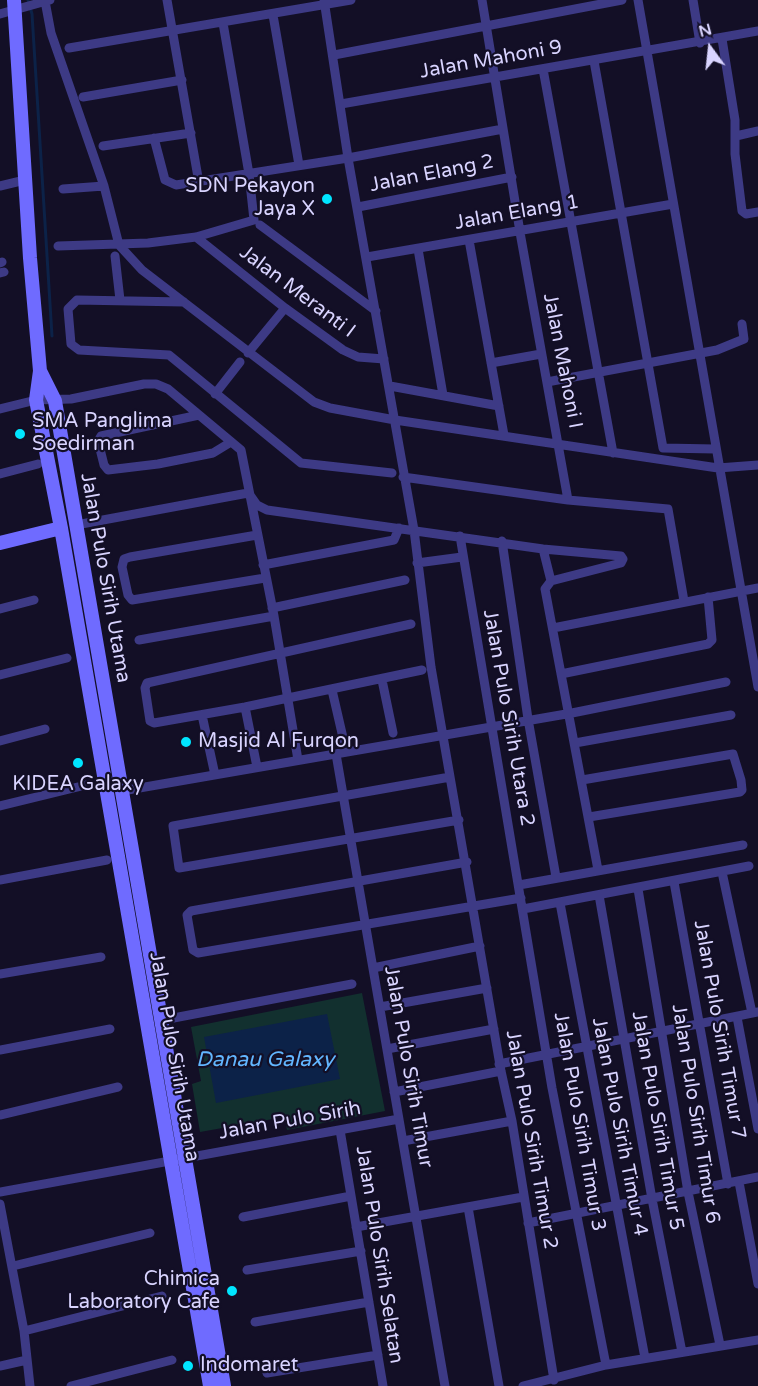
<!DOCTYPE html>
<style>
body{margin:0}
#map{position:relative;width:758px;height:1386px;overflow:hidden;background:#130f26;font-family:"Varela Round",sans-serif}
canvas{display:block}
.north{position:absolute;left:680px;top:18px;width:60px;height:60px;-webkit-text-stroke:4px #130f26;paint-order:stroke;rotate:345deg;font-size:16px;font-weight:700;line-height:24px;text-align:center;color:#d9d4ff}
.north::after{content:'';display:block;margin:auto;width:21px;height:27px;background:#d9d4ff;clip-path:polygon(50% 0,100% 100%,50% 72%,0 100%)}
</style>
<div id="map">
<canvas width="758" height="1386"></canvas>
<div class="north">N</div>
</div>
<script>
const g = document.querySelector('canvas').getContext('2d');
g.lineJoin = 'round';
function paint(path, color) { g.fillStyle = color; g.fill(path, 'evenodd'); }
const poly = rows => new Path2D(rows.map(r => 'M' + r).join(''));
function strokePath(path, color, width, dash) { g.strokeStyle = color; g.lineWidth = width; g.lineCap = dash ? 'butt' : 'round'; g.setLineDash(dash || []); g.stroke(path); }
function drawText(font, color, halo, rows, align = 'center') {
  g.font = font + ' "Varela Round",sans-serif'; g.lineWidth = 4.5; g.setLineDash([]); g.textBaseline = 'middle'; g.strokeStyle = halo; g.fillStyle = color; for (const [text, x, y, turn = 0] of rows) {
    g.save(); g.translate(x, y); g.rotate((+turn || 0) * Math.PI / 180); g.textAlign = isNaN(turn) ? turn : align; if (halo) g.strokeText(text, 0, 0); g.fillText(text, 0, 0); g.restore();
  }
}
const green = poly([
 [362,993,385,1111,287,1130,284,1117,200,1132,192,1084,201,1081,191,1027]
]);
const water = poly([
 [327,1014,340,1079,216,1103,204,1037]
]);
const stream = poly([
 [28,0,32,14,52,336]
]);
const minor = poly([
 [167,0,199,183],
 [324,0,348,158,414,530,431,667,501,1071,512,1121,554,1380],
 [482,0,521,238,568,500],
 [638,0,758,687],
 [693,0,700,43],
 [45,1,51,33,104,186,119,245,142,270,314,402,330,408,395,420,718,468,758,465],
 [0,14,50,0],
 [273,15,299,165],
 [722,39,735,120,735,154,742,211,746,214,758,212],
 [69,48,351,0],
 [334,55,622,0],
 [594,61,663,448,715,449],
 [543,69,613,453],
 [83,97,182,80],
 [341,104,758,31],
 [736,136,758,131],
 [154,138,165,180,176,185,348,158,503,129],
 [103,146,191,133],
 [0,186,25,180],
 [63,189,104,186],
 [358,207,512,177],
 [260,225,376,311],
 [196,237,285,308,343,350,358,357,384,359],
 [469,240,504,435],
 [58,246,148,243,196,237,254,220,249,174,223,23],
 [418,249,443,395],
 [115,256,120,300],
 [367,257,673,204],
 [0,263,2,262],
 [0,273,4,272],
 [184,302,77,300,68,309,71,344,79,350,169,355,301,463,392,473],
 [248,353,285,308],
 [491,363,541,354],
 [547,382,717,350,744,339,742,324],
 [390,386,499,406],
 [215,394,240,362],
 [0,409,36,400,71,399,144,384,156,384,168,389,241,450,274,616,298,760],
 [199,415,101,436,98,441,104,465,108,470,158,464,213,453,231,442],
 [0,474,38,464],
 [403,477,568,500,668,509,684,601],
 [250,495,257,505,267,510,543,549,621,556,623,559,621,563,551,581],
 [76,525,248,493],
 [257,535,130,557,124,559,122,567,128,595,132,600,265,578],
 [460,536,552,1088,606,1365],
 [502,541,528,719,556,877],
 [543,549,551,581,545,589,598,870],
 [417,563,462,557],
 [263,565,394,540,399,528],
 [272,608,405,580],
 [0,609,34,600],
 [411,624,147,683,145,688,150,721,154,723,245,707,422,670],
 [553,628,758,588],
 [139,640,274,616],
 [561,674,708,644,712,640,708,597],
 [0,675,67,658],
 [382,680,393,733],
 [332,690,344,742],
 [245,707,257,767],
 [202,715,215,775],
 [0,741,45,729],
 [575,743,731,715],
 [336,754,445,1386],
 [450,777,173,826,179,868,459,820],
 [582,780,733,754,741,780,742,790,740,792,589,817],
 [122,791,572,713,726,682],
 [0,806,90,784],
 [467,862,191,911,187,915,193,950,198,953,521,898],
 [722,872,752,1013],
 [0,880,107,860],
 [674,882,728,1184],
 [519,885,743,845],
 [638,889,688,1192,720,1345],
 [599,895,652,1199,682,1352],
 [560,903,645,1358],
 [523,909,749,866],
 [373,968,480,946],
 [0,974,101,957],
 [380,1007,487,988],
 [737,1017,758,1129],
 [163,1020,352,984],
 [387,1049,494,1029],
 [0,1050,110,1029],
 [499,1064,758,1012],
 [394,1092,501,1071],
 [0,1115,118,1087],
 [340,1130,383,1386],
 [403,1141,512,1121],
 [739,1182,758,1284],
 [0,1192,399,1119],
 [0,1204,24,1331,30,1386],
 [468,1207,499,1386],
 [243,1217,351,1196],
 [528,1223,758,1177],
 [356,1227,523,1197],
 [13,1266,150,1233],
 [247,1270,361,1251],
 [255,1322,369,1302],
 [24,1331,162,1296],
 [0,1366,27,1360],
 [267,1373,378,1355],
 [71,1386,172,1360],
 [523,1386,606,1365,758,1340]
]);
const secondary = poly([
 [14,0,30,258,40,371,36,400,61,528,210,1386],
 [40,371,55,401,224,1386],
 [0,543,61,528]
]);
const markers = [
 [327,199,6,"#00e5ff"],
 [20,434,6,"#00e5ff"],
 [186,742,6,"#00e5ff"],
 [78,763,6,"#00e5ff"],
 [232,1291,6,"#00e5ff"],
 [188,1366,6,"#00e5ff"]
];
const streetNames = [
 ["Jalan Mahoni 9",491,60,-10],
 ["Jalan Elang 2",432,174,-11],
 ["Jalan Elang 1",517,213,-10],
 ["Jalan Meranti I",297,292,37],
 ["Jalan Mahoni I",562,361,79],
 ["Jalan Pulo Sirih Utama",105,578,80],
 ["Jalan Pulo Sirih Utara 2",508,718,80],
 ["Jalan Pulo Sirih Timur 7",719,1030,80],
 ["Jalan Pulo Sirih Utama",174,1057,80],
 ["Jalan Pulo Sirih Timur",408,1067,80],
 ["Jalan Pulo Sirih Timur 6",695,1114,81],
 ["Jalan Pulo Sirih",290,1121,-10],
 ["Jalan Pulo Sirih Timur 5",657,1121,80],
 ["Jalan Pulo Sirih Timur 3",579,1122,80],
 ["Jalan Pulo Sirih Timur 4",619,1127,79],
 ["Jalan Pulo Sirih Timur 2",531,1140,80],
 ["Jalan Pulo Sirih Selatan",379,1255,81]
];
const poiNames = [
 ["SDN Pekayon",315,187,"right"],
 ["Jaya X",315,210,"right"],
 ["SMA Panglima",32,422],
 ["Soedirman",32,445],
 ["Masjid Al Furqon",198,742],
 ["KIDEA Galaxy",78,785,"center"],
 ["Chimica",220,1280,"right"],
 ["Laboratory Cafe",220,1303,"right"],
 ["Indomaret",200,1366]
];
const waterNames = [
 ["Danau Galaxy",265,1060]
];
paint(green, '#12302f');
paint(water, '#0c2248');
strokePath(stream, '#0c2248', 3);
strokePath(minor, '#3d3a85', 9);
strokePath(secondary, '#6f6bff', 14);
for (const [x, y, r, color] of markers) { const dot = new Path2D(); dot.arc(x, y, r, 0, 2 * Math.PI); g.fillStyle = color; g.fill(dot); strokePath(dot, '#130f26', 2); }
drawText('20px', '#d9d4ff', '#130f26', streetNames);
drawText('20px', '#d9d4ff', '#130f26', poiNames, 'left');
drawText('italic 21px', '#62b6ff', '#130f26', waterNames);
</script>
